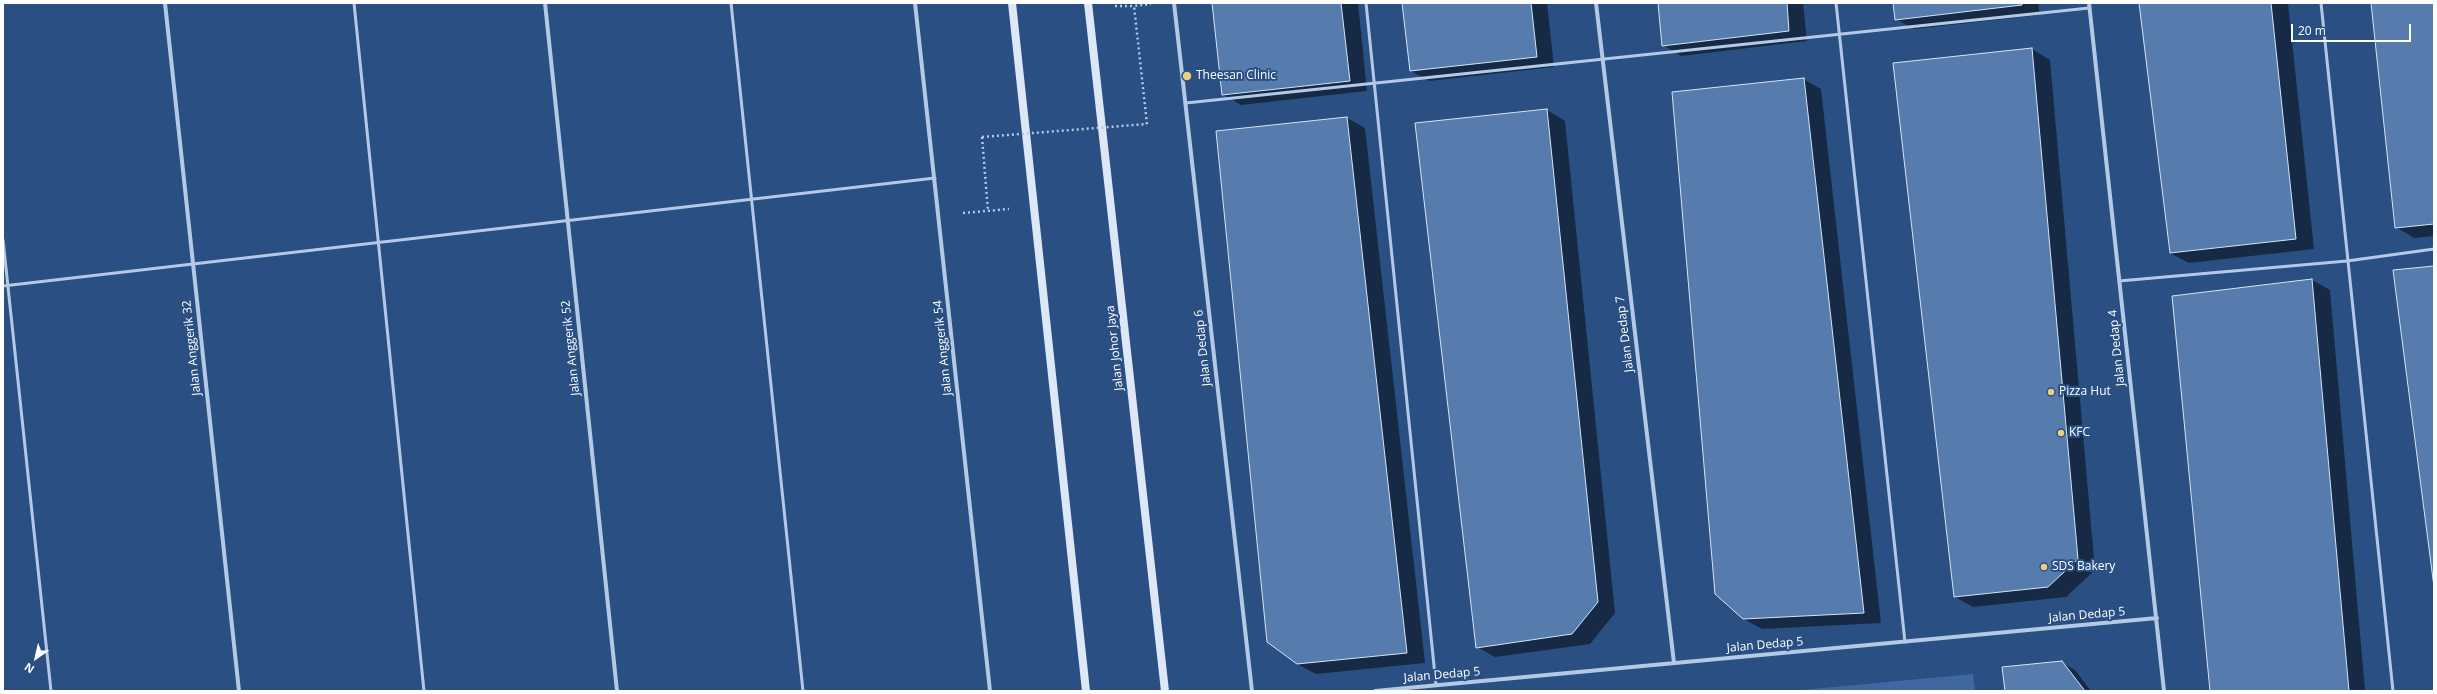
<!DOCTYPE html>
<style>
body{margin:0}
#map{position:relative;width:2437px;height:694px;overflow:hidden;background:#2a4f83;font-family:"Open Sans",sans-serif}
canvas{display:block}
.frame{position:absolute;inset:0;border:4px solid #fff;pointer-events:none}
.north{position:absolute;left:16px;top:638px;width:40px;height:40px;-webkit-text-stroke:3px #2a4f83;paint-order:stroke;rotate:214deg;font-size:11px;font-weight:700;line-height:16px;text-align:center;color:#fff}
.north::after{content:'';display:block;margin:auto;width:14px;height:18px;background:#fff;clip-path:polygon(50% 0,100% 100%,50% 72%,0 100%)}
.scale{position:absolute;left:2291px;top:24px;width:120px;height:18px;box-sizing:border-box;border:2px solid #fff;border-top:0;padding-left:5px;font-size:12px;line-height:14px;white-space:nowrap;color:#fff;-webkit-text-stroke:3px #2a4f83;paint-order:stroke}
</style>
<div id="map">
<canvas width="2437" height="694"></canvas>
<div class="frame"></div>
<div class="north">N</div>
<div class="scale">20 m</div>
</div>
<script>
const g = document.querySelector('canvas').getContext('2d');
g.lineJoin = 'round';
function paint(path, color) { g.fillStyle = color; g.fill(path, 'evenodd'); }
const poly = rows => new Path2D(rows.map(r => 'M' + r).join(''));
function strokePath(path, color, width, dash) { g.strokeStyle = color; g.lineWidth = width; g.lineCap = dash ? 'butt' : 'round'; g.setLineDash(dash || []); g.stroke(path); }
function drawText(font, color, halo, rows, align = 'center') {
  g.font = font + ' "Open Sans",sans-serif'; g.lineWidth = 4; g.setLineDash([]); g.textBaseline = 'middle'; g.strokeStyle = halo; g.fillStyle = color; for (const [text, x, y, turn = 0] of rows) {
    g.save(); g.translate(x, y); g.rotate((+turn || 0) * Math.PI / 180); g.textAlign = isNaN(turn) ? turn : align; if (halo) g.strokeText(text, 0, 0); g.fillText(text, 0, 0); g.restore();
  }
}
const green = poly([
 [1973,674,1975,691,1791,691]
]);
const shadow = poly([
 [1213,3,1358,3,1367,91,1241,105,1223,94],
 [1403,3,1547,3,1554,67,1429,81,1411,71],
 [1659,3,1803,3,1807,41,1681,56,1663,45],
 [1894,3,2038,3,2040,15,1914,29,1896,19],
 [2140,3,2288,3,2314,249,2189,263,2170,253],
 [2372,3,2434,3,2434,236,2414,238,2396,227],
 [2032,49,2050,60,2095,570,2066,597,1973,607,1955,597],
 [1803,79,1821,89,1881,623,1762,629,1744,619],
 [1547,110,1565,121,1615,613,1590,644,1495,657,1477,647],
 [1347,118,1365,128,1425,663,1316,674,1297,664,1217,132],
 [2312,280,2330,290,2365,691,2211,691],
 [2061,662,2075,670,2091,691,2006,691]
]);
const building = poly([
 [1212,3,1341,3,1350,81,1222,95,1212,3],
 [1402,3,1531,3,1537,57,1410,71,1402,3],
 [1658,3,1787,3,1789,31,1662,46,1658,3],
 [1893,3,2022,3,2022,5,1895,20,1893,3],
 [2139,3,2271,3,2296,239,2170,253,2139,3],
 [2371,3,2434,3,2434,224,2395,228,2371,3],
 [2032,48,2078,559,2048,587,1954,597,1893,63,2032,48],
 [1804,78,1864,613,1743,619,1715,594,1672,92,1804,78],
 [1547,109,1598,602,1572,634,1476,648,1415,123,1547,109],
 [1347,117,1407,653,1297,664,1267,642,1216,131,1347,117],
 [2434,266,2434,587,2393,270,2434,266],
 [2312,279,2349,691,2210,691,2172,296,2312,279],
 [2062,661,2085,691,2005,691,2002,667,2062,661]
]);
const path = poly([
 [1115,6,1134,6],
 [1147,124,1134,6,1151,4],
 [982,137,988,211],
 [963,213,1009,209]
]);
const lane = poly([
 [354,3,424,691],
 [731,3,803,691],
 [1366,3,1436,685],
 [1836,3,1905,642],
 [2321,3,2393,691],
 [1186,103,2089,8],
 [3,240,51,691],
 [2119,281,2347,261,2434,249],
 [3,286,935,178]
]);
const street = poly([
 [165,3,239,691],
 [545,3,617,691],
 [915,3,990,691],
 [1174,3,1252,691],
 [1596,3,1674,663],
 [2089,3,2164,691],
 [1375,691,2157,618]
]);
const secondary = poly([
 [1012,3,1086,691],
 [1088,3,1165,691]
]);
const pathBridge = poly([
 [982,137,1147,124]
]);
const markers = [
 [1187,76,5,"#edcf7b"],
 [2051,392,4,"#edcf7b"],
 [2061,433,4,"#edcf7b"],
 [2044,567,4,"#edcf7b"]
];
const poiNames = [
 ["Theesan Clinic",1196,76],
 ["Pizza Hut",2059,392],
 ["KFC",2069,433],
 ["SDS Bakery",2052,567]
];
const streetNames = [
 ["Jalan Dedap 7",1625,334,-97],
 ["Jalan Anggerik 32",192,348,-96],
 ["Jalan Anggerik 52",571,348,-96],
 ["Jalan Anggerik 54",943,348,-96],
 ["Jalan Johor Jaya",1115,348,-96],
 ["Jalan Dedap 6",1203,348,-96],
 ["Jalan Dedap 4",2117,348,-96],
 ["Jalan Dedap 5",2087,615,-5],
 ["Jalan Dedap 5",1765,645,-5],
 ["Jalan Dedap 5",1442,675,-5]
];
paint(green, '#3e689f');
paint(shadow, '#0007');
paint(building, '#567bad');
strokePath(building, '#d6e4f5', 1);
strokePath(path, '#b3c9e6', 2.5, [2, 3]);
strokePath(lane, '#b3c9e6', 3);
strokePath(street, '#b3c9e6', 4);
strokePath(secondary, '#dde7f6', 8);
strokePath(pathBridge, '#b3c9e6', 2.5, [2, 3]);
for (const [x, y, r, color] of markers) { const dot = new Path2D(); dot.arc(x, y, r, 0, 2 * Math.PI); g.fillStyle = color; g.fill(dot); strokePath(dot, '#2a4f83', 1.5); }
drawText('12px', '#fff', '#2a4f83', poiNames, 'left');
drawText('12px', '#fff', '#2a4f83', streetNames);
</script>
